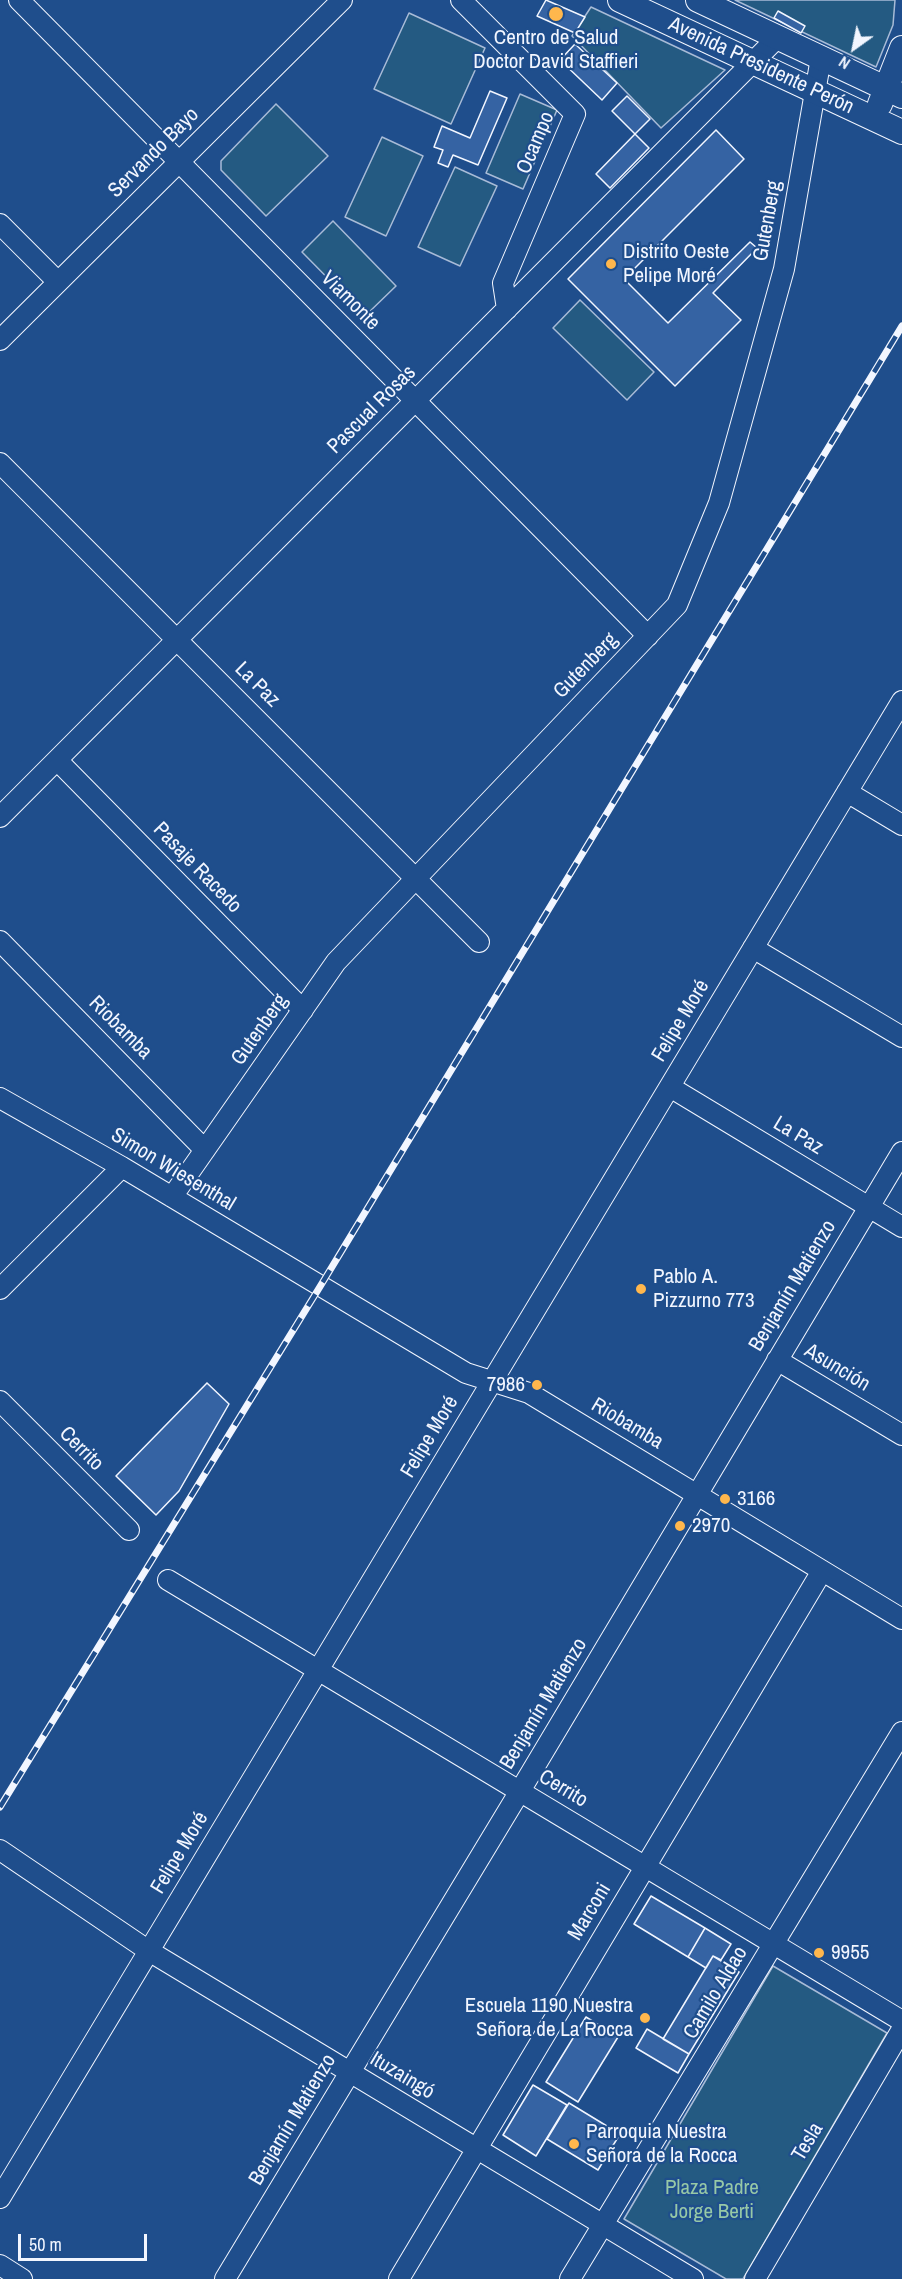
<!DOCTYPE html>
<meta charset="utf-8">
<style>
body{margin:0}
#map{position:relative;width:902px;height:2279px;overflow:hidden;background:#1f4e8c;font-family:"Archivo Narrow",sans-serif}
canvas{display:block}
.north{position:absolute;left:824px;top:18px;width:60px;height:60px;-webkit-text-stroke:4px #1f4e8c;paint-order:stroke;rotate:213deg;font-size:16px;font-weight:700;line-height:24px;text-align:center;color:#f2f6ff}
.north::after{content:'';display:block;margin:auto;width:21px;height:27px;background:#f2f6ff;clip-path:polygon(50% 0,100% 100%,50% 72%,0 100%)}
.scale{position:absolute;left:18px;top:2234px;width:129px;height:27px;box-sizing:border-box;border:3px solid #f2f6ff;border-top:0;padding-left:8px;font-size:18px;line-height:21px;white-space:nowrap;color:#f2f6ff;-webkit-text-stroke:4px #1f4e8c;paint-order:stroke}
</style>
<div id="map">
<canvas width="902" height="2279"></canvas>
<div class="north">N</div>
<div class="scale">50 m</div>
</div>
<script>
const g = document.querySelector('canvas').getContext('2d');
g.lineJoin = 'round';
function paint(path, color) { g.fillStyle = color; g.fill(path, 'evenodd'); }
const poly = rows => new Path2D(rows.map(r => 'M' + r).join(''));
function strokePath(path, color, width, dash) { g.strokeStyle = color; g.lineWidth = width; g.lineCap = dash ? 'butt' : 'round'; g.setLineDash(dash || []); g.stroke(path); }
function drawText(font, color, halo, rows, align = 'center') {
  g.font = font + ' "Archivo Narrow",sans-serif'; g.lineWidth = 4.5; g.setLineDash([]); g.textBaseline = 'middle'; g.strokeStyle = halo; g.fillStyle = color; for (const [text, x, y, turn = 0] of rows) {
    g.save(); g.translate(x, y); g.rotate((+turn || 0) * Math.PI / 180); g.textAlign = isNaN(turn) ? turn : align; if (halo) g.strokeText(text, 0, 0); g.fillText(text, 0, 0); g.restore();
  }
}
const green = poly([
 [735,0,895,0,893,25,876,67,735,0],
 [591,7,725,70,661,128,572,36,591,7],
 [409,13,485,48,451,124,374,89,409,13],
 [520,94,557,110,523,189,486,173,520,94],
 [276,104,328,156,266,216,221,170,221,161,276,104],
 [382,137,423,156,386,236,345,217,382,137],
 [455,167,497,186,460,266,418,247,455,167],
 [333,221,396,286,365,316,302,252,333,221],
 [580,300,654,372,627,400,553,328,580,300],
 [773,1966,887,2033,743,2279,726,2279,624,2219,773,1966]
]);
const building = poly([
 [546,0,585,17,575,33,537,16,546,0],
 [778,11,805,26,801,33,774,18,778,11],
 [575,44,617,83,602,100,560,60,575,44],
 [490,91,507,98,478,165,453,155,448,167,438,163,443,150,434,147,442,126,470,138,490,91],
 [627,96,650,119,635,134,612,111,627,96],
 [716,130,744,159,624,279,668,323,750,242,757,248,713,293,741,320,675,386,568,279,716,130],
 [635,134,649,148,610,188,596,174,635,134],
 [207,1383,229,1404,179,1491,156,1515,116,1476,207,1383],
 [651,1896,705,1928,688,1957,634,1924,651,1896],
 [705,1928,731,1944,721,1960,713,1956,706,1968,688,1957,705,1928],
 [713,1956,739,1972,689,2054,663,2039,713,1956],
 [586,2017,618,2037,578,2102,546,2082,586,2017],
 [647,2029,689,2054,678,2073,636,2048,647,2029],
 [533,2085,567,2105,536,2156,503,2135,533,2085],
 [569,2103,620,2134,598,2170,547,2139,569,2103]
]);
const minor = poly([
 [19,0,648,636],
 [461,0,575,114,503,283,507,309],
 [0,224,58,282],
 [0,340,342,0],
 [0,463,479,942],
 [57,760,303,1010],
 [847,792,902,825],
 [0,817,777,38],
 [0,941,205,1150],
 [753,948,902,1037],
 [670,1087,902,1227],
 [0,1098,122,1167,466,1373,529,1393,902,1619],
 [172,1197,336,962,677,605,719,503,784,269,821,58],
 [0,1289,122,1167],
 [777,1360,902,1435],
 [0,1401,129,1530],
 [168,1580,902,2021],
 [0,1850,149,1951,693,2279],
 [0,2198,902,701],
 [0,2265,22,2279],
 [225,2279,520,1791,902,1152],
 [399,2279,822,1571],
 [570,2279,902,1732],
 [755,2279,902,2029]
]);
const major = poly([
 [620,0,902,132],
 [698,0,902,96],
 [880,104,902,48]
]);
const rail = poly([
 [0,1807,321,1285,902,326]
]);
const markers = [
 [556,14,8,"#ffb74d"],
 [611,264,6,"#ffb74d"],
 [641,1289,6,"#ffb74d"],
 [537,1385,6,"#ffb74d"],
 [725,1499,6,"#ffb74d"],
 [680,1526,6,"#ffb74d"],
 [819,1953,6,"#ffb74d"],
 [645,2018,6,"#ffb74d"],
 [574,2144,6,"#ffb74d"]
];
const poiNames = [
 ["Centro de Salud",556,38,"center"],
 ["Doctor David Staffieri",556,62,"center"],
 ["Distrito Oeste",623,252],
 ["Pelipe Moré",623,276],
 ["Pablo A.",653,1277],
 ["Pizzurno 773",653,1301],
 ["7986",525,1385,"right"],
 ["3166",737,1499],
 ["2970",692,1526],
 ["9955",831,1953],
 ["Escuela 1190 Nuestra",633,2006,"right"],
 ["Señora de La Rocca",633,2030,"right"],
 ["Parroquia Nuestra",586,2132],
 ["Señora de la Rocca",586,2156]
];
const streetNames = [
 ["Avenida Presidente Perón",761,66,25],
 ["Ocampo",536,143,-67],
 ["Servando Bayo",154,153,-45],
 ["Gutenberg",768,221,-80],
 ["Viamonte",350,301,45],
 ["Pascual Rosas",372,410,-45],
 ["Gutenberg",586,666,-46],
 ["La Paz",257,685,45],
 ["Pasaje Racedo",197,868,46],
 ["Felipe Moré",681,1021,-59],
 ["Riobamba",120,1028,45],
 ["Gutenberg",260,1030,-55],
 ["La Paz",798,1136,31],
 ["Simon Wiesenthal",173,1170,31],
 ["Benjamín Matienzo",793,1286,-59],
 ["Asunción",837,1368,31],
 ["Riobamba",627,1424,31],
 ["Felipe Moré",430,1437,-59],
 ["Cerrito",81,1449,45],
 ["Benjamín Matienzo",544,1704,-59],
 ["Cerrito",563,1789,31],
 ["Felipe Moré",180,1853,-59],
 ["Marconi",590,1912,-59],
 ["Camilo Aldao",716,1993,-59],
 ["Ituzaingó",402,2076,31],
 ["Benjamín Matienzo",293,2120,-59],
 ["Tesla",808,2142,-59]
];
const parkNames = [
 ["Plaza Padre",712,2188],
 ["Jorge Berti",712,2212]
];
paint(green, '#245a82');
strokePath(green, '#a8bbd7', 1.5);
paint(building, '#3563a3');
strokePath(building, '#f2f6ff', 1.5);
strokePath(minor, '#f2f6ff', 22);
strokePath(major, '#f2f6ff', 26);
strokePath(minor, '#1f4e8c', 20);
strokePath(major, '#1f4e8c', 24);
strokePath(rail, '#f2f6ff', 7);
strokePath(rail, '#1f4e8c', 4.5, [14]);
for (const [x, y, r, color] of markers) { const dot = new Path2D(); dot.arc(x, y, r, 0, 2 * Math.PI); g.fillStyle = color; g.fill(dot); strokePath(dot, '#1f4e8c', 2); }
drawText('21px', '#f2f6ff', '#1f4e8c', poiNames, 'left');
drawText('21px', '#f2f6ff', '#1f4e8c', streetNames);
drawText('21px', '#97c8a6', '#1f4e8c', parkNames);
</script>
